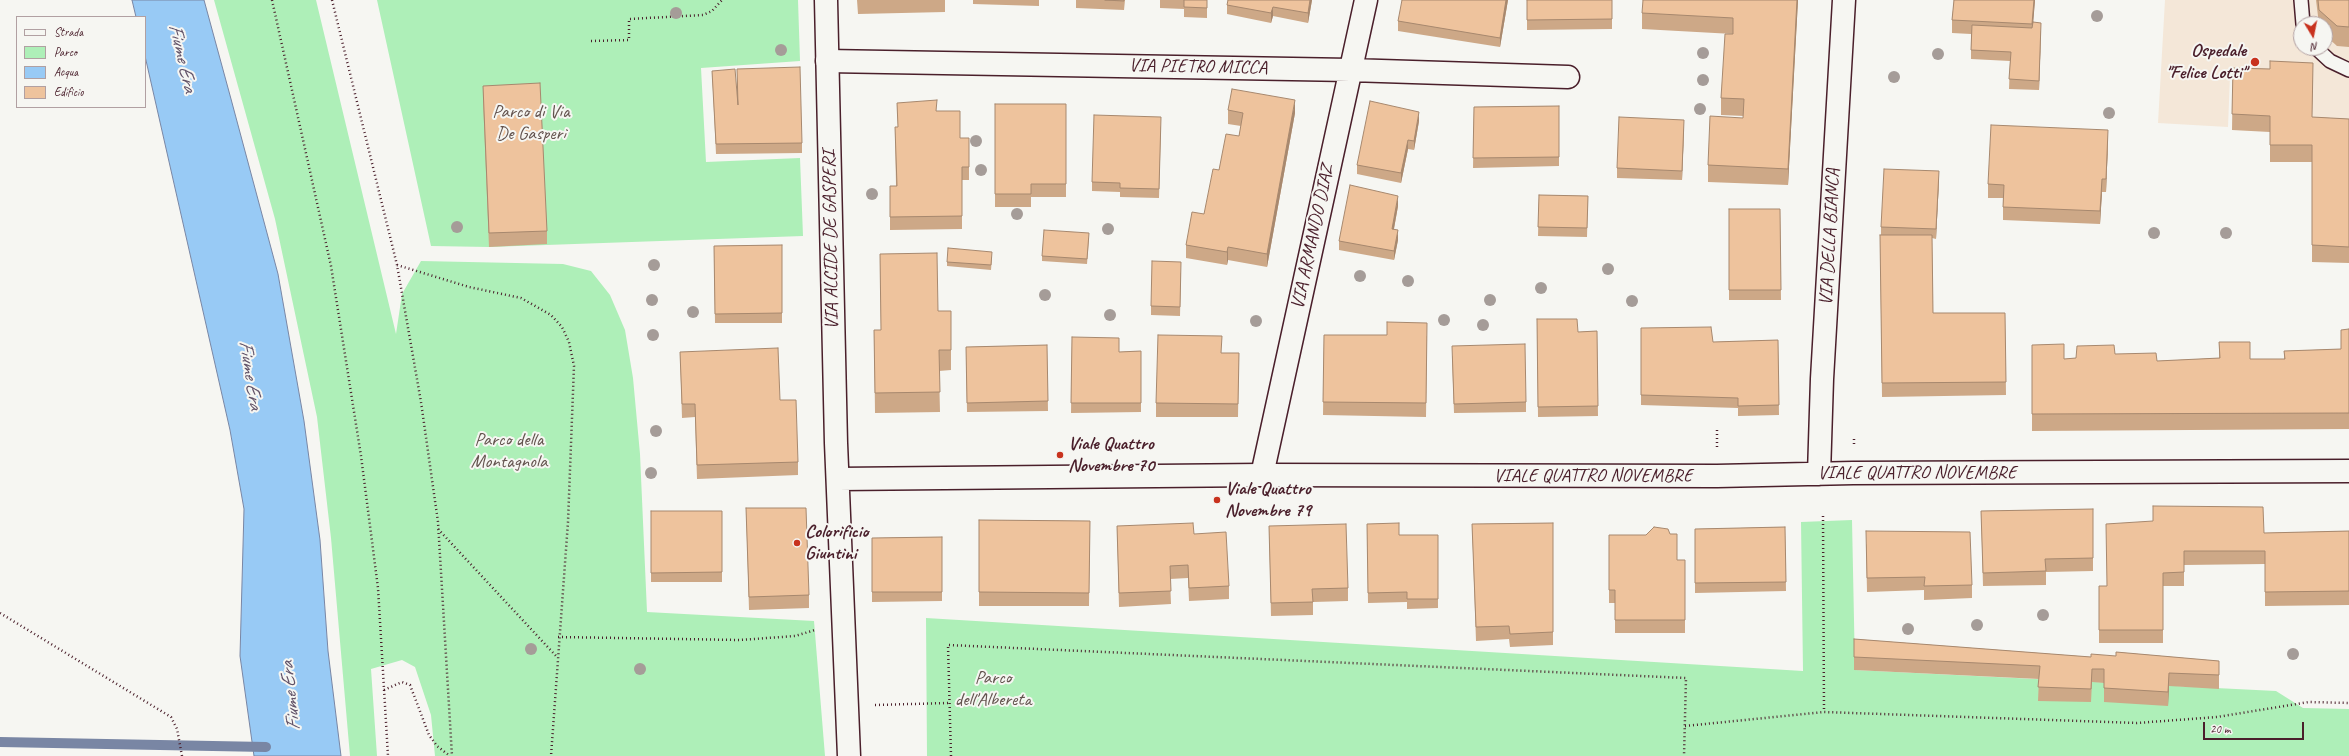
<!DOCTYPE html>
<style>
body{margin:0}
#map{position:relative;width:2349px;height:756px;overflow:hidden;background:#f6f6f2;font-family:Caveat,sans-serif}
canvas{display:block}
.legend{position:absolute;left:16px;top:16px;width:130px;height:92px;box-sizing:border-box;background:#f6f6f2;border:1px solid #b1a0a2;margin:0;padding:5px 7px;list-style:none;font-size:12px;color:#4a1f2b}
.legend li{display:flex;align-items:center;gap:8px;height:20px}
.legend b{width:20px;border:1px solid #b1a0a2}
.north{position:absolute;left:2293px;top:16px;width:40px;height:40px;box-sizing:border-box;background:#f6f6f2;border:1px solid #b1a0a2;border-radius:50%;rotate:170deg;font-size:11px;font-weight:700;line-height:16px;text-align:center;color:#4a1f2b}
.north::after{content:'';display:block;margin:auto;width:14px;height:18px;background:#c8321e;clip-path:polygon(50% 0,100% 100%,50% 72%,0 100%)}
.scale{position:absolute;left:2203px;top:722px;width:101px;height:18px;box-sizing:border-box;border:2px solid #4a1f2b;border-top:0;padding-left:5px;font-size:12px;line-height:14px;white-space:nowrap;color:#4a1f2b;-webkit-text-stroke:3px #f6f6f2;paint-order:stroke}
</style>
<div id="map">
<canvas width="2349" height="756"></canvas>
<ul class="legend">
<li><b style="height:5px;background:#f6f6f2"></b>Strada</li>
<li><b style="height:11px;background:#aeefb8"></b>Parco</li>
<li><b style="height:11px;background:#98caf5"></b>Acqua</li>
<li><b style="height:11px;background:#eec39d"></b>Edificio</li>
</ul>
<div class="north">N</div>
<div class="scale">20 m</div>
</div>
<script>
const g = document.querySelector('canvas').getContext('2d');
g.lineJoin = 'round';
function paint(path, color) { g.fillStyle = color; g.fill(path, 'evenodd'); }
const poly = rows => new Path2D(rows.map(r => 'M' + r).join(''));
function strokePath(path, color, width, dash) { g.strokeStyle = color; g.lineWidth = width; g.lineCap = dash ? 'butt' : 'round'; g.setLineDash(dash || []); g.stroke(path); }
function drawText(font, color, halo, rows, align = 'center') {
  g.font = font + ' Caveat,sans-serif'; g.lineWidth = 4; g.setLineDash([]); g.textBaseline = 'middle'; g.strokeStyle = halo; g.fillStyle = color; for (const [text, x, y, turn = 0] of rows) {
    g.save(); g.translate(x, y); g.rotate((+turn || 0) * Math.PI / 180); g.textAlign = isNaN(turn) ? turn : align; if (halo) g.strokeText(text, 0, 0); g.fillText(text, 0, 0); g.restore();
  }
}
const built = poly([
 [2165,0,2349,0,2349,135,2312,134,2313,80,2230,76,2228,127,2158,123],
 [2301,24,2325,24,2325,48,2301,48]
]);
const green = poly([
 [214,0,316,0,396,334,402,294,421,261,563,264,591,271,610,295,625,330,633,378,640,454,647,612,814,621,825,756,435,756,431,715,415,667,402,660,371,669,377,756,350,756,331,538,317,417,275,219],
 [377,0,798,0,800,61,701,68,706,162,800,158,803,236,489,247,431,246],
 [1852,520,1855,670,2276,691,2303,708,2349,709,2349,756,927,756,926,618,1803,671,1801,522]
]);
const water = poly([
 [132,0,204,0,231,99,278,274,304,421,320,540,328,651,341,756,254,756,240,656,244,509,230,430,145,56,145,17,136,17,132,0]
]);
const stream = poly([
 [0,742,266,747]
]);
const path = poly([
 [272,0,331,266,361,456,378,588,388,756],
 [332,0,397,265,421,402,438,522,452,756],
 [591,41,629,40,629,19,703,15,712,11,722,0],
 [397,265,469,287,521,298,551,315,562,327,569,342,574,366,568,522,551,756],
 [1854,444,1854,437],
 [1717,447,1717,430],
 [1823,516,1824,712],
 [438,529,557,657],
 [0,613,171,717,177,729,182,756],
 [558,637,740,640,795,636,815,630],
 [384,690,402,682,410,685,429,735,437,746,450,756],
 [875,705,948,703],
 [1685,726,1824,712,2137,723,2217,717,2309,702,2349,703],
 [951,756,948,645,1686,678,1684,756]
]);
const lane = poly([
 [2301,0,2303,24],
 [2316,48,2330,61,2349,70]
]);
const street = poly([
 [827,61,1350,70,1568,77],
 [1262,475,1366,0]
]);
const secondary = poly([
 [826,0,836,443,849,756],
 [1819,474,1822,379,1844,0],
 [838,479,1262,475,1717,476,1853,473,2349,471]
]);
const trees = [
 [676,13],
 [2097,16],
 [781,50],
 [1703,53],
 [1938,54],
 [1894,77],
 [1703,80],
 [1700,109],
 [2109,113],
 [976,141],
 [981,170],
 [872,194],
 [1017,214],
 [457,227],
 [1108,229],
 [2154,233],
 [2226,233],
 [654,265],
 [1608,269],
 [1360,276],
 [1408,281],
 [1541,288],
 [1045,295],
 [652,300],
 [1490,300],
 [1632,301],
 [693,312],
 [1110,315],
 [1444,320],
 [1256,321],
 [1483,325],
 [653,335],
 [656,431],
 [651,473],
 [2043,615],
 [1977,625],
 [1908,629],
 [531,649],
 [2293,654],
 [640,669]
];
const wall = poly([
 [857,0,945,0,945,12,858,14],
 [973,0,1039,0,1039,6,973,4],
 [1076,0,1125,0,1124,10,1076,8],
 [1160,0,1207,0,1207,18,1184,17,1184,9,1160,8],
 [1312,0,1308,23,1273,16,1271,23,1227,14,1227,5],
 [1508,0,1500,47,1398,31,1398,21],
 [1527,0,1612,0,1612,29,1527,30],
 [1798,0,1788,185,1708,182,1708,165,1743,118,1744,116,1721,115,1721,98,1733,34,1642,29,1642,13],
 [1954,0,2035,0,2033,22,2041,32,2039,90,2009,89,2010,61,1971,59,1971,34,1952,33,1952,20],
 [2316,0,2349,0,2349,47,2337,46,2325,35,2325,24,2319,24],
 [2270,61,2313,80,2312,117,2349,119,2349,263,2312,262,2312,162,2270,162,2270,132,2232,130,2233,68,2270,69],
 [737,69,802,143,802,153,716,154,712,71,737,95],
 [483,86,547,231,547,244,489,247,483,99],
 [897,103,937,111,960,138,969,138,969,180,962,180,962,229,890,230,890,186,896,186,895,127,898,127],
 [995,104,1066,104,1066,197,1031,197,1031,207,995,207],
 [1559,106,1559,166,1473,168,1474,107],
 [1228,110,1295,113,1267,267,1228,260,1227,265,1186,258,1186,245,1204,214,1219,170,1239,136,1241,126,1228,124],
 [1419,121,1414,150,1408,149,1401,183,1357,174,1357,165],
 [1161,126,1159,198,1120,197,1120,192,1092,191,1092,182],
 [1684,129,1682,180,1617,178,1617,168],
 [2108,143,2106,192,2102,192,2100,224,2003,220,2003,198,1988,198,1988,184],
 [1939,180,1936,239,1932,238,1933,313,2005,313,2006,395,1882,397,1880,235,1881,235,1881,227],
 [1539,195,1588,196,1587,237,1538,236],
 [1398,206,1394,229,1398,240,1394,260,1339,250,1339,241],
 [1729,209,1780,209,1781,300,1729,300],
 [1089,238,1087,264,1042,261,1042,256],
 [782,245,782,323,715,323,714,246],
 [880,254,938,311,951,350,951,370,939,371,940,412,875,413,874,330,881,330],
 [992,257,991,270,947,266,947,262],
 [1181,272,1180,316,1151,315,1151,306],
 [1537,319,1578,332,1597,331,1598,416,1538,417],
 [1641,328,1713,342,1778,340,1779,415,1738,416,1738,408,1641,405],
 [2349,329,2349,429,2032,431,2032,345,2064,359,2076,358,2115,354,2157,361,2219,358,2219,342,2250,359,2284,359,2284,351,2341,349],
 [1324,335,1427,336,1426,417,1323,415],
 [1072,337,1119,352,1141,351,1141,412,1071,413],
 [1047,345,1048,411,967,412,966,347],
 [680,352,780,400,798,462,798,475,697,479,695,417,682,418],
 [1221,353,1239,353,1238,417,1156,417,1156,403],
 [1452,356,1526,402,1526,412,1454,413],
 [2153,506,2264,533,2349,531,2349,605,2265,606,2265,564,2184,565,2184,586,2163,586,2163,643,2099,643,2099,586,2107,586,2153,521],
 [746,508,809,595,809,608,749,610],
 [2093,509,2093,571,2046,572,2046,585,1983,586,1981,511],
 [651,511,722,511,722,582,651,582],
 [979,520,1090,521,1089,606,979,606],
 [1553,523,1553,645,1510,647,1509,639,1476,641,1472,524],
 [1367,524,1399,535,1438,535,1438,608,1407,609,1407,602,1368,603],
 [1117,526,1194,534,1229,586,1229,599,1189,601,1188,578,1170,579,1171,604,1119,607],
 [1269,526,1348,588,1348,601,1313,602,1313,615,1271,616],
 [1785,527,1786,591,1695,593,1695,529],
 [1609,535,1646,535,1677,560,1685,560,1685,633,1615,633,1615,603,1609,603],
 [942,537,942,601,872,602,872,538],
 [1866,544,1972,585,1972,598,1924,600,1924,590,1867,592],
 [1854,639,2091,657,2116,656,2116,652,2219,661,2219,689,2169,686,2168,706,2104,702,2104,683,2092,682,2091,702,2038,701,2039,679,1854,670]
]);
const shadedWall = poly([
 [1310,0,1312,0,1308,23,1308,13],
 [1506,0,1508,0,1500,47,1500,38],
 [1797,0,1798,0,1788,185,1788,169],
 [2034,0,2035,0,2032,38,2032,24],
 [1273,7,1273,16,1271,23,1271,13],
 [2041,23,2041,32,2039,90,2039,81],
 [1295,100,1295,113,1267,267,1267,254],
 [1419,112,1419,121,1414,150,1414,141],
 [1684,120,1684,129,1682,180,1682,171],
 [2108,130,2108,143,2106,192,2106,179],
 [1408,140,1408,149,1401,183,1401,173],
 [1939,171,1939,180,1936,239,1936,229],
 [2102,179,2102,192,2100,224,2100,211],
 [1398,196,1398,206,1392,239,1392,229],
 [1398,230,1398,240,1394,260,1394,251],
 [1228,247,1228,260,1227,265,1227,252],
 [2169,673,2169,686,2168,706,2168,692]
]);
const building = poly([
 [1105,0,1124,0,1124,1,1105,0],
 [1184,0,1207,0,1207,8,1184,7,1184,0],
 [1228,0,1310,0,1308,13,1273,7,1271,13,1227,5,1228,0],
 [1402,0,1506,0,1500,38,1398,21,1402,0],
 [1527,0,1612,0,1612,19,1527,20,1527,0],
 [1643,0,1797,0,1788,169,1708,165,1710,116,1743,118,1744,99,1721,98,1725,34,1733,34,1733,18,1642,13,1643,0],
 [1954,0,2034,0,2032,24,1952,20,1954,0],
 [2318,0,2349,0,2349,27,2337,26,2319,10,2318,0],
 [2033,22,2041,23,2039,81,2009,79,2011,52,1971,50,1972,25,2032,28,2033,22],
 [2270,61,2313,63,2312,117,2349,119,2349,247,2312,245,2312,145,2270,145,2270,116,2232,114,2233,68,2270,69,2270,61],
 [800,67,802,143,716,144,712,71,735,69,738,105,737,69,800,67],
 [540,83,547,231,489,233,483,86,540,83],
 [1232,89,1295,100,1267,254,1228,247,1227,252,1186,245,1192,212,1204,214,1213,169,1219,170,1226,134,1239,136,1243,113,1228,110,1232,89],
 [937,100,936,111,960,111,960,138,969,138,969,167,962,167,962,216,890,217,890,186,897,186,895,127,898,127,897,103,937,100],
 [1370,101,1419,112,1414,141,1408,140,1401,173,1357,165,1370,101],
 [995,104,1066,104,1066,184,1031,184,1031,194,995,194,995,104],
 [1559,106,1559,157,1473,158,1474,107,1559,106],
 [1094,115,1161,117,1159,189,1120,188,1120,183,1092,182,1094,115],
 [1619,117,1684,120,1682,171,1617,168,1619,117],
 [1991,125,2108,130,2106,179,2102,179,2100,211,2003,207,2004,185,1988,184,1991,125],
 [1884,169,1939,171,1936,229,1881,227,1884,169],
 [1350,185,1398,196,1392,229,1398,230,1394,251,1339,241,1350,185],
 [1539,195,1588,196,1587,228,1538,227,1539,195],
 [1729,209,1780,209,1781,290,1729,290,1729,209],
 [1044,230,1089,233,1087,259,1042,256,1044,230],
 [1880,235,1932,235,1933,313,2005,313,2006,382,1882,383,1880,235],
 [782,245,782,313,715,314,714,246,782,245],
 [948,248,992,252,991,265,947,262,948,248],
 [937,253,938,311,951,311,951,350,939,350,940,392,875,393,874,330,881,330,880,254,937,253],
 [1152,261,1181,262,1180,307,1151,306,1152,261],
 [1537,319,1577,319,1578,332,1597,331,1598,406,1538,407,1537,319],
 [1387,322,1427,323,1426,403,1323,402,1324,335,1387,335,1387,322],
 [1711,327,1713,342,1778,340,1779,405,1738,406,1738,398,1641,395,1641,328,1711,327],
 [2349,329,2349,413,2032,414,2032,345,2064,344,2064,359,2076,358,2077,346,2114,345,2115,354,2156,353,2157,361,2220,358,2219,342,2250,342,2250,359,2285,359,2284,351,2341,349,2341,330,2349,329],
 [1158,335,1222,336,1221,353,1239,353,1238,404,1156,403,1158,335],
 [1072,337,1119,338,1119,352,1141,351,1141,403,1071,403,1072,337],
 [1525,344,1526,402,1454,404,1452,346,1525,344],
 [1047,345,1048,401,967,403,966,347,1047,345],
 [778,348,780,400,796,400,798,462,697,465,695,404,682,404,680,352,778,348],
 [2153,506,2263,507,2264,533,2349,531,2349,591,2265,592,2265,551,2184,551,2184,572,2163,573,2163,630,2099,630,2099,586,2107,586,2106,524,2153,521,2153,506],
 [746,508,806,508,809,595,749,597,746,508],
 [2093,509,2093,558,2045,559,2046,571,1983,573,1981,511,2093,509],
 [651,511,722,511,722,572,651,573,651,511],
 [979,520,1090,521,1089,593,979,592,979,520],
 [1193,523,1194,534,1226,532,1229,586,1189,588,1188,565,1170,566,1171,591,1119,593,1117,526,1193,523],
 [1399,523,1399,535,1438,535,1438,599,1407,599,1407,592,1368,593,1367,524,1399,523],
 [1553,523,1553,632,1510,634,1509,626,1476,627,1472,524,1553,523],
 [1346,524,1348,588,1312,589,1313,602,1271,603,1269,526,1346,524],
 [1654,527,1668,529,1670,534,1677,534,1677,560,1685,560,1685,620,1615,620,1615,590,1609,590,1609,535,1646,535,1654,527],
 [1785,527,1786,582,1695,583,1695,529,1785,527],
 [1866,531,1970,532,1972,585,1924,586,1925,577,1867,578,1866,531],
 [942,537,942,592,872,592,872,538,942,537],
 [1854,639,2091,657,2091,654,2116,656,2116,652,2219,661,2219,675,2169,673,2168,692,2104,688,2104,669,2092,669,2091,689,2038,687,2040,666,1854,657,1854,639]
]);
const markers = [
 [2255,62,5,"#c8321e"],
 [1060,455,4,"#c8321e"],
 [1217,500,4,"#c8321e"],
 [797,543,4,"#c8321e"]
];
const poiNames = [
 ["Ospedale",2246,51,"right"],
 ["\"Felice Lotti\"",2246,73,"right"],
 ["Viale Quattro",1068,444],
 ["Novembre 70",1068,466],
 ["Viale Quattro",1225,489],
 ["Novembre 79",1225,511],
 ["Colorificio",805,532],
 ["Giuntini",805,554]
];
const streetNames = [
 ["VIA PIETRO MICCA",1198,67,1],
 ["VIA ARMANDO DIAZ",1313,237,-78],
 ["VIA DELLA BIANCA",1830,237,-87],
 ["VIA ALCIDE DE GASPERI",831,240,-91],
 ["VIALE QUATTRO NOVEMBRE",1917,473],
 ["VIALE QUATTRO NOVEMBRE",1593,476]
];
const parkNames = [
 ["Parco di Via",531,112],
 ["De Gasperi",531,134],
 ["Parco della",509,440],
 ["Montagnola",509,462],
 ["Parco",993,678],
 ["dell'Albereta",993,700]
];
const waterNames = [
 ["Fiume Era",182,58,77],
 ["Fiume Era",250,375,81],
 ["Fiume Era",291,696,-96]
];
paint(built, '#f4e7d8');
paint(green, '#aeefb8');
paint(water, '#98caf5');
strokePath(water, '#7986a4', 1);
strokePath(stream, '#7986a4', 10);
strokePath(lane, '#4a1f2b', 16);
strokePath(street, '#4a1f2b', 25);
strokePath(secondary, '#4a1f2b', 25);
strokePath(path, '#4a1f2b', 2.5, [1, 3]);
strokePath(lane, '#f6f6f2', 13);
strokePath(street, '#f6f6f2', 22);
strokePath(secondary, '#f6f6f2', 22);
g.fillStyle = '#a59c98';
for (const [x, y] of trees) { g.beginPath(); g.arc(x, y, 6, 0, 2 * Math.PI); g.fill(); }
paint(wall, '#cda887');
paint(shadedWall, '#a7886e');
paint(building, '#eec39d');
strokePath(building, '#a7886e', 1);
for (const [x, y, r, color] of markers) { const dot = new Path2D(); dot.arc(x, y, r, 0, 2 * Math.PI); g.fillStyle = color; g.fill(dot); strokePath(dot, '#f6f6f2', 1.5); }
drawText('bold 19px', '#4a1f2b', '#f6f6f2', poiNames, 'left');
drawText('19px', '#4a1f2b', '#f6f6f2', streetNames);
drawText('19px', '#63534e', '#f6f6f2', parkNames);
drawText('italic 20px', '#615268', '#f6f6f2', waterNames);
</script>
